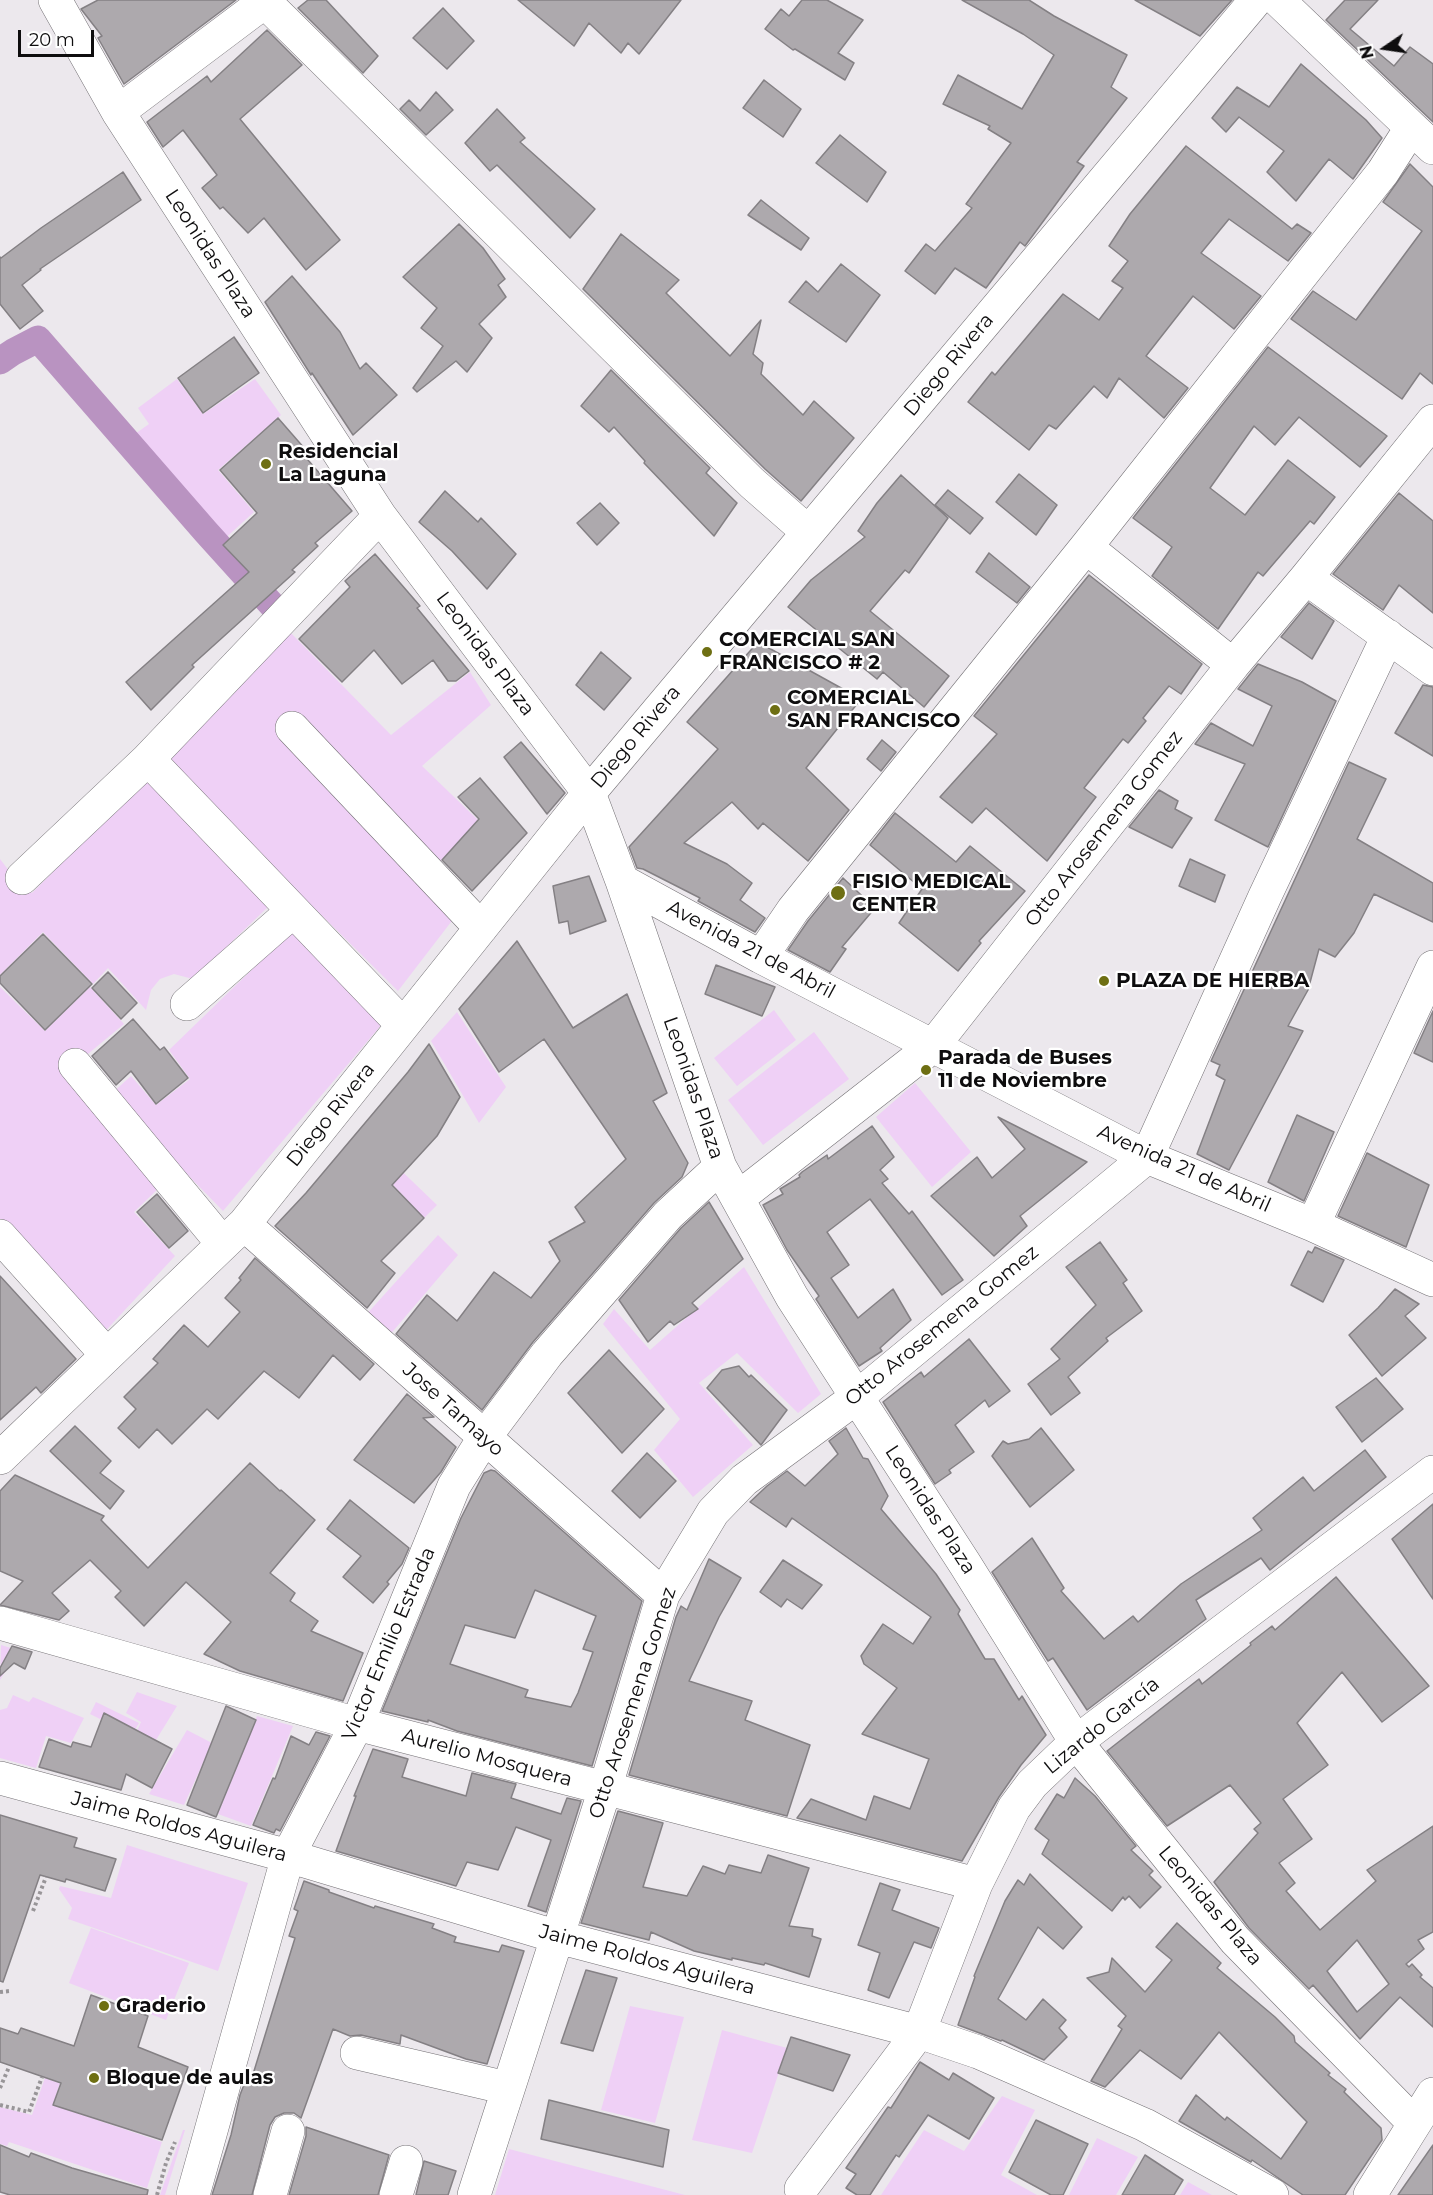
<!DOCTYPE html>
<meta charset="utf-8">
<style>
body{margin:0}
#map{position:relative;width:1433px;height:2195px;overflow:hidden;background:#ece8ed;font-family:Montserrat,sans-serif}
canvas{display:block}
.north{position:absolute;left:1355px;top:18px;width:60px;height:60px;-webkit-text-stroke:4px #fff;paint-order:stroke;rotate:257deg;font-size:16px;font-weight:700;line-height:24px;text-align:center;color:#0e0d0e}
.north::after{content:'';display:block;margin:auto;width:21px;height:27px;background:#0e0d0e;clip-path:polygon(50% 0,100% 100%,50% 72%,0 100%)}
.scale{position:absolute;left:18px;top:30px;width:76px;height:27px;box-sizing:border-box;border:3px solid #0e0d0e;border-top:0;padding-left:8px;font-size:18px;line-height:21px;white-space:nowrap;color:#0e0d0e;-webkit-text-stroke:4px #fff;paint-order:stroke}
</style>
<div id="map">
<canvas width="1433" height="2195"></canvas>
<div class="north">N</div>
<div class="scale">20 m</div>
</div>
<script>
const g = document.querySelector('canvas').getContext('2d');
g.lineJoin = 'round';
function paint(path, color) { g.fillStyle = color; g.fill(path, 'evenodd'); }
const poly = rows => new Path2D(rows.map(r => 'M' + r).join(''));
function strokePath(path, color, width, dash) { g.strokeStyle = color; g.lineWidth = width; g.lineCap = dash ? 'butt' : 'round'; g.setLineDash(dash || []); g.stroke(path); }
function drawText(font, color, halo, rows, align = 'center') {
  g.font = font + ' Montserrat,sans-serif'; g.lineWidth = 4.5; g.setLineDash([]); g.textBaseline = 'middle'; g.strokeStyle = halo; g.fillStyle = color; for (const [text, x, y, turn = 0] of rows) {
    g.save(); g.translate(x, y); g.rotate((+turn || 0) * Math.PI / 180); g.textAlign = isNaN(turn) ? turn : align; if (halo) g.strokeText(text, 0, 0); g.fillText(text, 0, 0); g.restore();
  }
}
const green = poly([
 [177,379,203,414,255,379,281,415,218,470,254,512,220,543,128,439,149,424,138,408],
 [285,627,391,735,470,672,491,705,422,766,478,820,437,865,471,896,398,991,159,754],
 [151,774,271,904,193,979,174,974,160,979,151,990,146,1010,108,968,93,984,43,932,0,975,0,859,13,876,32,893],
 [295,928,383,1023,223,1211,110,1095,131,1076,156,1105,190,1079,169,1050],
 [0,987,45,1031,90,987,124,1024,71,1068,162,1185,134,1212,175,1256,98,1339,0,1231],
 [774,1010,796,1040,737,1086,714,1058],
 [457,1012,506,1087,479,1123,431,1041],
 [814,1032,849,1079,763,1145,728,1100],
 [915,1083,971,1152,932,1187,876,1117],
 [359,1130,437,1205,424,1218,351,1140],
 [438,1235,458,1255,388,1337,365,1316],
 [744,1267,821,1394,798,1413,737,1353,699,1383,753,1445,693,1497,654,1450,680,1419,603,1324,614,1309,650,1350],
 [1,1645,11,1648,5,1659,11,1662,0,1680],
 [137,1692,177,1706,156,1740,137,1731,141,1722,126,1713],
 [13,1695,29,1702,33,1697,84,1718,71,1743,46,1736,36,1768,0,1758,0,1710,7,1708],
 [96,1702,139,1723,129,1740,102,1720,90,1714],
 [257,1716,293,1726,251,1826,218,1814],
 [187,1730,212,1743,184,1805,149,1794],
 [127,1845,248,1883,218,1971,68,1919,72,1908,59,1889,60,1886,111,1898],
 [91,1928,189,1963,166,2020,69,1983],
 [630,2006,684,2017,655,2123,601,2110],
 [722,2030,787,2048,752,2153,692,2140],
 [45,2078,60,2083,53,2105,162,2142,147,2188,9,2142,7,2146,0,2144,0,2107,32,2115],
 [1002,2096,1035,2110,1001,2175,1037,2195,881,2195,924,2130,964,2151],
 [183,2130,185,2130,165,2195,160,2195],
 [1097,2138,1138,2157,1116,2195,1069,2195],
 [509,2149,685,2195,495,2195],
 [1188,2182,1212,2195,1180,2195]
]);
const canal = poly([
 [0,361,13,352,38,339,206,532,272,605]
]);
const building = poly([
 [98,0,236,0,124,84,98,38,102,36,81,9,98,0],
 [308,0,326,0,378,56,363,73,298,8,308,0],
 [518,0,681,0,639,54,628,43,621,53,589,23,574,46,518,0],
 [802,0,827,0,863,20,838,53,854,63,845,80,795,49,793,50,765,29,781,9,789,16,802,0],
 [962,0,1029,0,1054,16,1127,55,1111,87,1127,98,1077,162,1084,166,1025,246,1020,242,986,288,955,268,935,294,905,271,926,244,935,251,972,208,966,204,1011,143,988,129,990,126,943,104,958,75,1022,109,1054,55,1023,34,962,0],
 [1135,0,1232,0,1200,36,1135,0],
 [1345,0,1378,0,1350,29,1394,66,1410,47,1433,64,1433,122,1326,20,1345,0],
 [443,8,474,41,447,69,413,38,443,8],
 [267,30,302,65,240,119,340,240,306,270,264,218,248,233,223,207,220,209,202,188,217,175,183,130,163,147,147,122,207,76,211,82,267,30],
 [1301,64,1366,120,1382,138,1353,179,1329,159,1296,201,1267,172,1284,151,1239,117,1226,132,1212,118,1237,87,1269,107,1301,64],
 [764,80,801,109,783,137,743,108,764,80],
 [436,92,453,110,426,135,400,109,409,100,420,111,436,92],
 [497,109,525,138,520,142,595,209,570,238,497,165,490,171,465,143,497,109],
 [840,135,886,172,867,202,816,163,840,135],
 [1186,146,1292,229,1297,224,1311,233,1288,261,1229,219,1201,253,1261,296,1234,329,1193,296,1146,356,1188,388,1164,418,1119,378,1107,398,1094,386,1056,429,1049,425,1029,450,968,402,992,372,995,375,1063,294,1099,320,1123,288,1112,281,1128,261,1109,246,1130,214,1186,146],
 [1410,164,1433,187,1433,384,1420,373,1402,399,1291,319,1313,291,1356,320,1422,231,1383,202,1410,164],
 [123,172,141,200,40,269,41,270,22,285,43,311,20,329,0,304,0,257,1,258,41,228,123,172],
 [761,200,809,238,801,250,748,215,761,200],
 [459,224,483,248,505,279,498,285,506,297,479,324,492,338,467,372,456,361,417,392,413,388,443,346,421,328,437,308,403,277,459,224],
 [621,234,679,280,666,293,730,356,761,320,753,354,763,363,761,374,803,415,814,401,854,438,801,501,765,469,583,289,621,234],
 [841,264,880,295,846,342,789,302,806,281,818,292,841,264],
 [292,276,340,332,360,369,366,363,397,395,353,435,312,373,311,375,265,302,292,276],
 [234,337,259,373,203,413,178,378,234,337],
 [1268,347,1387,436,1360,467,1299,417,1275,445,1254,426,1210,488,1245,515,1288,460,1335,497,1314,524,1310,521,1263,576,1258,572,1218,629,1152,576,1172,547,1133,518,1268,347],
 [611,370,710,468,706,473,737,503,714,536,644,463,645,461,614,427,609,432,581,406,611,370],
 [278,418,312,457,308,460,352,511,315,543,318,546,292,570,295,572,192,665,194,667,151,710,126,682,249,572,223,545,257,513,220,470,278,418],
 [1019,474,1057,505,1036,535,996,502,1019,474],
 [901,475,948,518,909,573,905,570,870,611,949,676,924,707,883,672,877,679,788,607,811,580,865,537,858,531,877,503,901,475],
 [948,490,983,518,970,534,935,505,948,490],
 [445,491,478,522,481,518,516,554,487,589,452,551,419,522,445,491],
 [1399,493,1433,521,1433,613,1399,585,1383,610,1333,574,1399,493],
 [600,503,619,523,597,545,577,523,600,503],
 [989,553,1030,587,1017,603,976,572,989,553],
 [375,554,420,606,417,608,469,671,456,681,448,681,433,660,402,684,374,650,342,682,299,639,350,587,345,581,375,554],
 [1089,575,1202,664,1181,694,1169,686,1143,718,1146,721,1128,743,1123,739,1084,788,1096,797,1047,861,986,808,972,823,940,797,997,734,974,716,1089,575],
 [1309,603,1334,621,1312,659,1281,637,1309,603],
 [758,642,861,699,806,768,849,810,808,861,763,823,758,829,732,802,684,843,727,864,752,883,740,900,765,918,755,932,698,901,700,898,643,869,637,868,629,847,718,749,687,722,758,642],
 [601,652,631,678,604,710,576,685,601,652],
 [1258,664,1302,682,1336,701,1268,847,1215,820,1245,764,1195,744,1211,723,1253,746,1272,706,1238,689,1258,664],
 [1423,685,1433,687,1433,756,1395,733,1423,685],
 [882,740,896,752,881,771,867,759,882,740],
 [521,742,565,793,547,814,504,757,521,742],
 [1349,762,1386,779,1357,839,1433,883,1433,922,1374,894,1354,933,1335,957,1319,949,1308,990,1288,1026,1303,1031,1229,1170,1197,1154,1225,1080,1216,1075,1220,1065,1211,1061,1349,762],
 [480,778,527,833,472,891,442,860,479,819,458,797,480,778],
 [1159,790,1178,801,1175,809,1192,818,1172,848,1129,827,1159,790],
 [895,813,956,862,970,846,1025,891,979,941,981,943,958,971,899,923,922,889,870,845,895,813],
 [1190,859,1225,875,1215,902,1179,886,1190,859],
 [589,876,606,921,570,934,568,921,559,923,553,886,589,876],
 [843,878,875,908,842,947,846,949,830,972,788,950,808,921,843,878],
 [43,934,92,984,45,1030,0,983,0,976,43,934],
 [517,941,573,1028,627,994,667,1093,653,1101,688,1163,682,1177,654,1203,533,1342,482,1410,396,1334,427,1295,457,1321,494,1272,531,1298,560,1261,549,1242,585,1222,575,1207,626,1159,544,1039,499,1072,459,1009,517,941],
 [716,965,775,987,762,1016,705,994,716,965],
 [108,972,137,1003,121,1019,92,988,108,972],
 [1433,1011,1433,1062,1414,1053,1433,1011],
 [133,1019,160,1050,164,1047,188,1078,156,1104,131,1071,116,1085,92,1056,133,1019],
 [429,1044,460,1097,437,1136,392,1185,424,1218,381,1261,395,1273,367,1308,275,1226,306,1193,408,1072,429,1044],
 [1297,1115,1334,1132,1304,1201,1268,1182,1297,1115],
 [998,1117,1087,1162,1020,1216,1027,1226,994,1256,931,1196,977,1157,992,1178,1025,1149,998,1117],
 [872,1126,894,1157,880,1170,888,1179,882,1183,909,1214,912,1211,963,1280,942,1295,870,1199,827,1232,849,1265,831,1278,858,1318,893,1289,911,1320,880,1348,882,1351,859,1366,816,1299,819,1296,787,1250,763,1205,783,1194,780,1189,800,1177,799,1175,802,1172,827,1155,828,1159,872,1126],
 [1367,1153,1429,1185,1406,1247,1338,1216,1367,1153],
 [157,1194,188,1231,169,1248,137,1212,157,1194],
 [709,1202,743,1259,692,1303,698,1309,674,1325,670,1321,648,1342,619,1300,681,1228,709,1202],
 [1100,1242,1127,1280,1123,1283,1142,1311,1106,1338,1108,1341,1068,1377,1080,1393,1051,1415,1028,1384,1060,1359,1051,1349,1096,1305,1066,1267,1100,1242],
 [1315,1247,1344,1260,1323,1302,1291,1285,1308,1251,1312,1253,1315,1247],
 [255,1258,374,1364,360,1380,333,1355,299,1398,264,1371,218,1419,207,1409,172,1444,157,1429,139,1448,118,1428,136,1409,124,1397,158,1363,153,1359,184,1325,208,1347,240,1312,225,1298,241,1280,239,1278,255,1258],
 [0,1276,76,1359,41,1393,36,1387,0,1420,0,1276],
 [1395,1289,1419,1304,1405,1316,1426,1338,1382,1376,1349,1335,1378,1308,1395,1289],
 [969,1339,1010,1391,989,1407,985,1400,955,1425,974,1452,949,1470,951,1473,935,1484,883,1402,921,1372,924,1377,969,1339],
 [609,1350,664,1409,622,1453,568,1393,609,1350],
 [739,1366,749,1377,751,1375,787,1410,761,1445,707,1388,722,1370,739,1366],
 [1376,1378,1403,1409,1362,1442,1336,1407,1376,1378],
 [407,1394,434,1417,423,1418,456,1447,441,1472,414,1503,354,1460,407,1394],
 [75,1426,111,1461,100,1473,124,1491,110,1509,50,1451,75,1426],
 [846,1428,863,1458,868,1459,888,1496,881,1509,936,1574,960,1610,958,1614,985,1659,994,1659,1019,1700,1022,1696,1046,1735,1021,1765,999,1797,962,1861,797,1818,811,1799,866,1820,874,1796,910,1809,929,1759,862,1734,897,1688,864,1664,861,1656,883,1624,913,1644,931,1617,792,1518,786,1527,750,1502,767,1486,787,1471,805,1486,838,1454,829,1441,846,1428],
 [1041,1428,1074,1470,1030,1507,992,1456,1003,1441,1008,1444,1029,1439,1041,1428],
 [1365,1450,1386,1477,1270,1570,1261,1558,1196,1600,1206,1619,1087,1710,1053,1658,1048,1661,992,1572,1032,1538,1064,1588,1061,1591,1104,1639,1133,1616,1138,1622,1181,1584,1262,1530,1253,1518,1303,1477,1314,1491,1365,1450],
 [647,1453,676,1481,640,1518,612,1491,647,1453],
 [250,1463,280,1491,281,1490,315,1520,270,1573,295,1593,290,1601,318,1621,311,1631,363,1653,343,1701,240,1671,204,1654,231,1622,186,1582,144,1626,115,1597,121,1591,90,1560,52,1593,69,1611,59,1620,0,1605,23,1581,0,1571,0,1491,15,1475,104,1516,101,1520,148,1568,250,1463],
 [491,1470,495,1471,642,1601,592,1766,457,1731,428,1720,428,1722,382,1711,461,1518,484,1473,491,1470],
 [535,1590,596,1616,583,1649,593,1652,578,1693,571,1707,525,1697,528,1690,450,1664,465,1625,515,1638,535,1590],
 [350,1500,409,1548,402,1564,387,1582,389,1584,373,1603,343,1577,361,1556,327,1529,350,1500],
 [1433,1504,1433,1599,1392,1539,1433,1504],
 [709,1559,741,1578,719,1617,689,1681,752,1701,745,1720,810,1745,787,1816,629,1775,676,1617,681,1606,687,1610,709,1559],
 [783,1560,822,1585,802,1609,787,1599,781,1607,760,1592,783,1560],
 [1336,1577,1429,1686,1382,1722,1342,1672,1297,1723,1328,1765,1283,1799,1312,1839,1279,1863,1295,1883,1286,1891,1320,1930,1376,1881,1367,1870,1433,1826,1433,1932,1418,1940,1424,1949,1406,1964,1409,1967,1412,1964,1422,1975,1420,1977,1433,1988,1433,2027,1400,1997,1360,2039,1313,1985,1309,1989,1249,1928,1214,1882,1258,1833,1254,1829,1261,1823,1230,1785,1167,1826,1107,1751,1199,1679,1202,1684,1251,1645,1250,1643,1272,1626,1275,1630,1336,1577],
 [1357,1940,1389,1984,1357,2012,1327,1971,1357,1940],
 [12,1646,32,1652,25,1669,14,1663,0,1676,0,1668,12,1646],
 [226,1706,256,1720,216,1817,187,1805,226,1706],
 [104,1713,172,1749,152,1788,126,1774,121,1790,39,1767,49,1739,71,1747,73,1742,91,1747,104,1713],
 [316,1732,330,1736,280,1831,276,1829,274,1833,253,1825,273,1778,275,1779,291,1736,309,1745,316,1732],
 [373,1749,408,1759,402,1777,466,1796,472,1773,516,1784,511,1798,561,1814,567,1798,581,1801,546,1912,528,1906,551,1840,516,1827,498,1870,467,1862,456,1886,336,1851,356,1796,354,1796,373,1749],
 [1075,1778,1095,1796,1136,1846,1131,1850,1153,1871,1149,1875,1161,1887,1140,1908,1129,1896,1125,1900,1123,1897,1112,1911,1042,1854,1049,1840,1035,1829,1057,1794,1064,1798,1075,1778],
 [618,1811,663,1823,643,1887,687,1896,703,1866,725,1874,729,1865,761,1873,768,1855,809,1868,789,1926,813,1929,812,1936,821,1939,809,1977,765,1963,764,1965,732,1958,732,1960,694,1951,651,1932,649,1940,581,1923,618,1811],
 [0,1815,77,1838,74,1847,116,1859,105,1891,66,1879,65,1882,40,1875,3,1982,0,1981,0,1815],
 [1030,1874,1082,1927,1063,1949,1038,1927,998,1999,1026,2020,1043,1999,1066,2020,1059,2028,1067,2037,1044,2060,1002,2040,1001,2041,958,2025,975,1977,974,1976,1005,1901,1018,1880,1024,1885,1030,1874],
 [304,1881,329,1890,329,1892,374,1908,375,1906,434,1924,432,1928,456,1937,454,1942,499,1952,502,1945,524,1951,487,2064,466,2059,401,2035,400,2044,361,2035,350,2036,333,2029,301,2118,294,2113,284,2113,275,2117,270,2125,252,2195,212,2195,231,2135,240,2095,245,2082,250,2084,295,1938,289,1936,298,1911,294,1909,304,1881],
 [880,1883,900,1890,892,1910,939,1928,931,1948,914,1942,889,1998,868,1990,880,1953,858,1945,880,1883],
 [1177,1923,1221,1963,1217,1968,1275,2017,1294,2036,1295,2042,1330,2073,1328,2075,1346,2089,1344,2092,1381,2128,1382,2140,1345,2195,1303,2195,1252,2160,1251,2162,1179,2121,1196,2095,1225,2120,1227,2117,1281,2159,1307,2122,1219,2032,1181,2079,1140,2050,1105,2087,1091,2081,1122,2029,1118,2026,1126,2016,1087,1978,1109,1972,1112,1958,1145,1992,1172,1960,1156,1947,1177,1923],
 [586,1970,617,1978,593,2051,561,2043,586,1970],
 [91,1995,148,2016,138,2047,188,2067,162,2140,53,2105,61,2083,0,2062,0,2028,18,2034,21,2028,74,2046,91,1995],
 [791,2037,850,2055,833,2091,778,2073,791,2037],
 [920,2062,949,2080,953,2073,994,2098,969,2139,928,2115,899,2157,896,2155,870,2195,857,2195,846,2188,856,2174,846,2168,888,2107,891,2108,920,2062],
 [549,2100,669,2130,663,2167,541,2139,549,2100],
 [1036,2120,1088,2144,1063,2195,1051,2195,1009,2172,1036,2120],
 [306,2127,389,2155,378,2195,289,2195,306,2136,306,2127],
 [0,2145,29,2157,31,2153,72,2168,148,2190,147,2195,10,2195,0,2192,0,2145],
 [1433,2145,1433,2195,1398,2195,1433,2145],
 [1145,2155,1183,2180,1174,2195,1122,2195,1145,2155],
 [424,2161,456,2171,448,2195,416,2195,424,2161]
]);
const path = poly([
 [33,1911,46,1877],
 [0,1992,10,1991],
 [0,2088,9,2067],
 [0,2105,29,2112,42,2077],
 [157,2195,166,2163,175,2142]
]);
const minor = poly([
 [55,0,118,112,380,516,589,793,622,881,720,1167,792,1297,965,1564,1076,1742,1235,1940,1414,2123],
 [263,0,752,483,808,532],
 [1278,0,1433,148],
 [118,112,267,0],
 [1086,547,1233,665],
 [1306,578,1433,669],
 [292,728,481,928],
 [148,759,380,516],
 [22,878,148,759,403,1025],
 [622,881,761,957,1147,1157,1313,1225,1433,1280],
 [761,957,793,910,1086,547,1383,172,1411,128],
 [187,1004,293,911],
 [75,1065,223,1244],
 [738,1198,933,1046,1233,665,1306,578,1433,421],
 [244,1224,663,1595],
 [1313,1225,1433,967],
 [0,1236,107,1355],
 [0,1458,244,1224,589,793,1256,0],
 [0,1623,357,1724,976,1884],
 [0,1778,288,1856,558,1937,919,2032,978,2052,1145,2125,1272,2195],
 [357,2053,507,2088],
 [801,2189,919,2032,976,1884,1014,1808,1032,1784,1076,1742,1433,1472],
 [193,2195,288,1856,357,1724,454,1486,484,1438,547,1354,668,1215,720,1167],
 [270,2195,288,2131],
 [396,2195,406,2162],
 [474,2195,605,1789,663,1595,713,1512,744,1480,857,1397,1147,1157,1265,896,1388,636],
 [1370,2195,1433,2094]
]);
const markers = [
 [266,464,6,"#6e6f13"],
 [707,652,6,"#6e6f13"],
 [775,710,6,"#6e6f13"],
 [838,893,8,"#6e6f13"],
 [1104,981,6,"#6e6f13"],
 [926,1070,6,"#6e6f13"],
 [104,2006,6,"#6e6f13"],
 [94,2078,6,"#6e6f13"]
];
const streetNames = [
 ["Leonidas Plaza",210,254,57],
 ["Diego Rivera",949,365,-50],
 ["Leonidas Plaza",485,654,53],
 ["Diego Rivera",636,737,-50],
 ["Otto Arosemena Gomez",1104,829,-52],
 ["Avenida 21 de Abril",751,950,28],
 ["Leonidas Plaza",693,1088,71],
 ["Diego Rivera",331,1115,-51],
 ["Avenida 21 de Abril",1184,1169,24],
 ["Otto Arosemena Gomez",942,1326,-39],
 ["Jose Tamayo",453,1410,42],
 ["Leonidas Plaza",930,1510,57],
 ["Victor Emilio Estrada",389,1644,-67],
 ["Otto Arosemena Gomez",633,1703,-72],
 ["Lizardo García",1102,1726,-39],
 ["Aurelio Mosquera",487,1758,15],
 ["Jaime Roldos Aguilera",179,1827,15],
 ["Leonidas Plaza",1210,1906,50],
 ["Jaime Roldos Aguilera",647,1960,15]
];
const poiNames = [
 ["Residencial",278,452],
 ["La Laguna",278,475],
 ["COMERCIAL SAN",719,640],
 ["FRANCISCO # 2",719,663],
 ["COMERCIAL",787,698],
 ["SAN FRANCISCO",787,721],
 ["FISIO MEDICAL",852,882],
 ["CENTER",852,905],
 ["PLAZA DE HIERBA",1116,981],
 ["Parada de Buses",938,1058],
 ["11 de Noviembre",938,1081],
 ["Graderio",116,2006],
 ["Bloque de aulas",106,2078]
];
paint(green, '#efd0f6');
strokePath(canal, '#b993c1', 27);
paint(building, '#ada9ad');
strokePath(building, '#848084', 1.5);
strokePath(minor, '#747175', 34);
strokePath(path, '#989598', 4, [3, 3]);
strokePath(minor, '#fff', 33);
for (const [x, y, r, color] of markers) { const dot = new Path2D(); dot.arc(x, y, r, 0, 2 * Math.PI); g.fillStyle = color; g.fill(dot); strokePath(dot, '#fff', 2); }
drawText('20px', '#0e0d0e', '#fff', streetNames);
drawText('bold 20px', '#0e0d0e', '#fff', poiNames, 'left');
</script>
